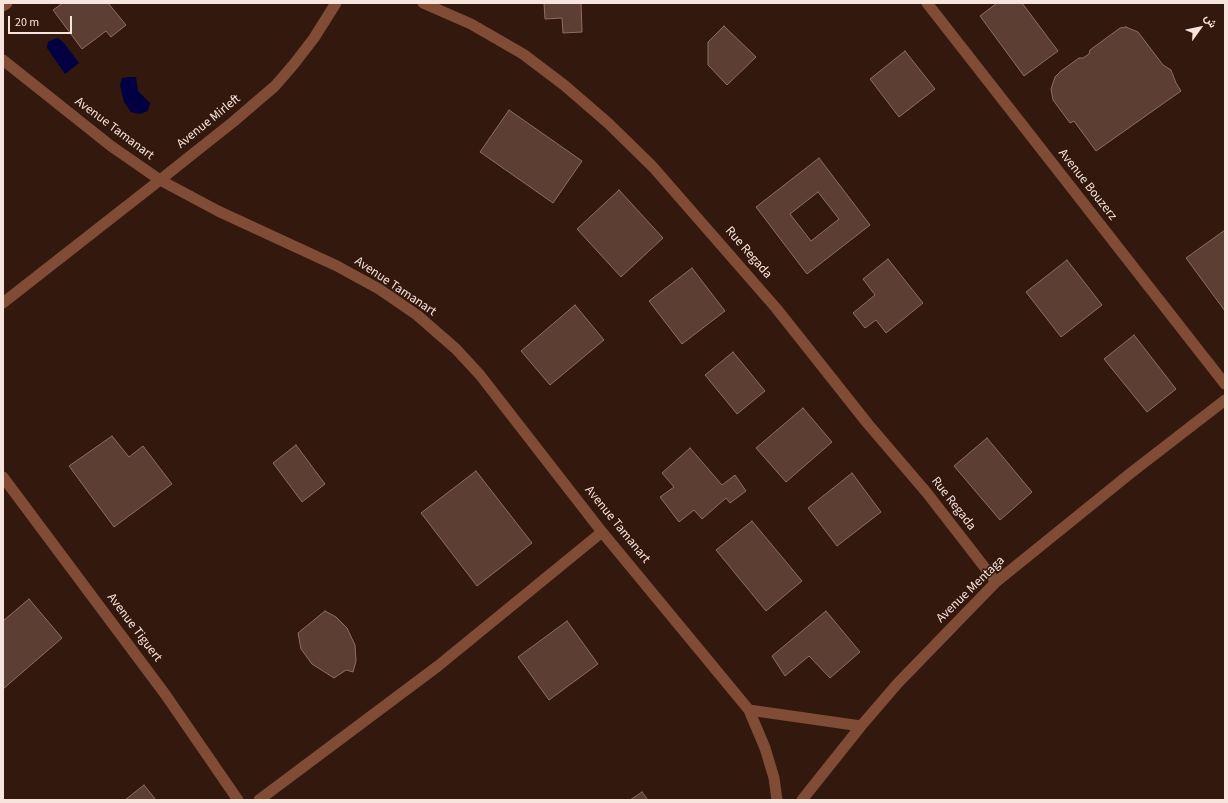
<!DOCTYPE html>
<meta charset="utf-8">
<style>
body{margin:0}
#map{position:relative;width:1228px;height:803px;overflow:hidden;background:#33180d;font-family:"Source Sans 3",Vazirmatn,sans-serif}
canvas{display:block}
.frame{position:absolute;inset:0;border:4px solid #f7e4dc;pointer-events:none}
.north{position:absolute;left:1180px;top:8px;width:40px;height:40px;-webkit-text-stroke:3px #33180d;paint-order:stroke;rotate:57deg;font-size:11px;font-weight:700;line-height:16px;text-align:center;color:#f7e4dc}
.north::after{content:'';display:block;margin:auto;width:14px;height:18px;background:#f7e4dc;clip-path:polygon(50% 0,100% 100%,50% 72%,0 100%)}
.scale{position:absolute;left:8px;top:16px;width:64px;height:18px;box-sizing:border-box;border:2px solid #f7e4dc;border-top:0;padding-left:5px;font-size:12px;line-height:14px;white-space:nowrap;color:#f7e4dc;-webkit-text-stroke:3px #33180d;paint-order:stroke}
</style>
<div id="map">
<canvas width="1228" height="803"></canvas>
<div class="frame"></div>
<div class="north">ش</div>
<div class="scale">20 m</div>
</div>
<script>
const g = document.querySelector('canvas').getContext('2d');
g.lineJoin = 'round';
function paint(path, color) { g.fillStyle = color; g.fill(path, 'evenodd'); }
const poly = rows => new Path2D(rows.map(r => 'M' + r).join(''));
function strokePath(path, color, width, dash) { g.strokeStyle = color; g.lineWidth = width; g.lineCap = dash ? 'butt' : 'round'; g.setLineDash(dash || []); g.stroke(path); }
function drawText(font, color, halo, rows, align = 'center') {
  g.font = font + ' "Source Sans 3",sans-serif'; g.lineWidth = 3; g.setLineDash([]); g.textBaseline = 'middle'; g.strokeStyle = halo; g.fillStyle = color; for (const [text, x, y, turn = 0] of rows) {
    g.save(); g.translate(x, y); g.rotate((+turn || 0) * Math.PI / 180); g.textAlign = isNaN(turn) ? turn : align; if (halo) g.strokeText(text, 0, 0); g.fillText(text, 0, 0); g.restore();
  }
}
const water = poly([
 [58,38,64,43,79,63,65,74,47,48,48,42,54,39],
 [129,77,136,77,138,91,150,103,148,111,140,114,131,112,124,102,120,85,122,78]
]);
const building = poly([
 [63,3,108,3,126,25,111,37,106,31,82,49,53,10,63,3],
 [544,3,581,3,582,32,563,33,562,18,545,19,544,3],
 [997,3,1022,3,1058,51,1024,76,980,16,997,3],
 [724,26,756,57,727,85,708,65,708,42,724,26],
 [1126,27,1138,32,1163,65,1171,70,1176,83,1181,91,1096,151,1074,121,1070,123,1053,100,1051,89,1055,77,1061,71,1079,58,1083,58,1089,54,1090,50,1120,28,1126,27],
 [905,51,935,89,899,117,870,79,905,51],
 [509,110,582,161,553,203,480,152,509,110],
 [819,158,870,225,807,274,756,207,819,158],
 [818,192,839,219,811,241,790,214,818,192],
 [619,190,663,238,621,277,577,229,619,190],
 [1225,230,1225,311,1186,258,1225,230],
 [888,259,923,303,886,333,876,320,865,328,853,313,875,295,863,279,888,259],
 [1067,260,1102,305,1061,337,1026,292,1067,260],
 [692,268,725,311,682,344,649,301,692,268],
 [575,305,604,340,550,385,521,351,575,305],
 [1134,335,1176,389,1147,412,1104,359,1134,335],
 [733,352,765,391,737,414,705,375,733,352],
 [803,408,832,442,786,482,756,448,803,408],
 [112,436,129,457,143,446,172,484,114,527,69,466,112,436],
 [987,438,1032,492,1000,520,954,466,987,438],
 [296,445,325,484,302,502,273,463,296,445],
 [690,448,722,485,735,475,746,491,730,503,726,498,702,519,694,510,679,522,660,497,674,487,662,473,690,448],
 [476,471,532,543,477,586,421,513,476,471],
 [852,473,881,512,837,546,808,508,852,473],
 [752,521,802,581,766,611,716,550,752,521],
 [29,599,62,638,3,689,3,621,29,599],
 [325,611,336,617,347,628,355,645,356,661,353,672,346,670,334,678,312,664,301,649,298,633,325,611],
 [826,611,860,652,830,678,809,656,785,676,772,656,826,611],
 [567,621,598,664,549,700,518,657,567,621],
 [144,785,156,800,125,800,144,785],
 [642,792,648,800,630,800,642,792]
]);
const minor = poly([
 [423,3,471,24,523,54,564,85,608,123,653,167,776,308,868,424,927,493,996,582],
 [927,3,1225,384],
 [3,6,7,3],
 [3,60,111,146,160,180,218,211,337,266,379,289,417,315,456,349,480,375,602,532,749,710,765,748,774,778,777,800],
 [3,303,160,180,233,122,275,86,294,64,314,38,336,3],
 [3,477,165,694,238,800],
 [749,710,861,726],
 [259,800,438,666,602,532],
 [802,800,861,726,898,683,996,582,1132,472,1225,400]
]);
const streetNames = [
 ["Avenue Mirleft",209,122,-39],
 ["Avenue Tamanart",114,129,37],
 ["Avenue Bouzerz",1087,185,52],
 ["Rue Regada",748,253,49],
 ["Avenue Tamanart",395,287,34],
 ["Rue Regada",953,504,52],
 ["Avenue Tamanart",617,525,51],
 ["Avenue Mentaga",971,590,-44],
 ["Avenue Tiguert",134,628,53]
];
paint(water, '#020042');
paint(building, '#5c3e32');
strokePath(building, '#906e61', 1);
strokePath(minor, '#814c36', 11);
drawText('13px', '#f7e4dc', '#33180d', streetNames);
</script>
